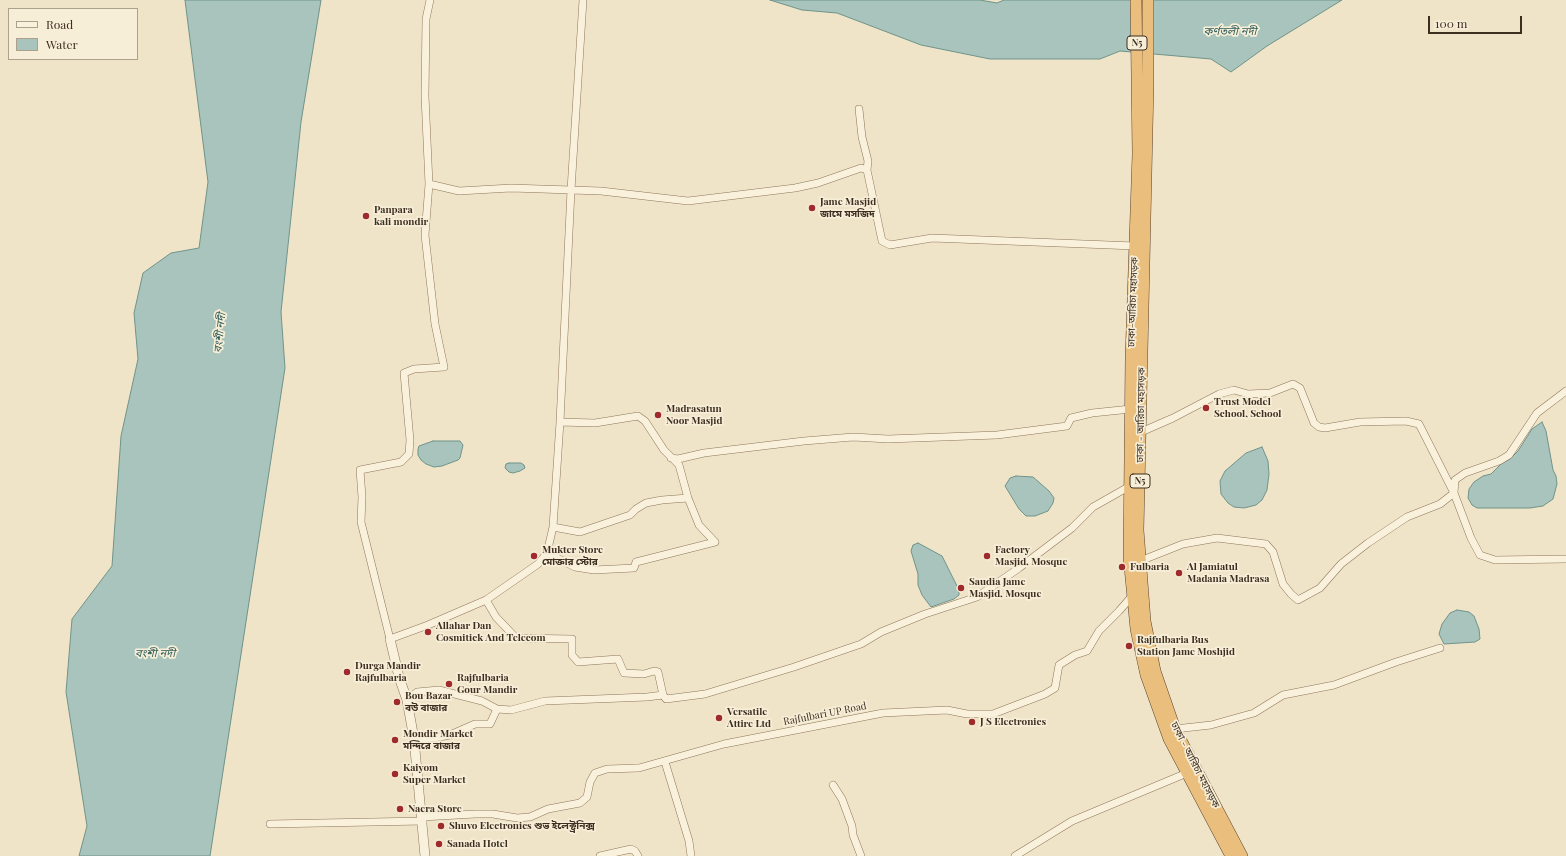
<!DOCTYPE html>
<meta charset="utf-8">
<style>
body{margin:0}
#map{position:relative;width:1566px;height:856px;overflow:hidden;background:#f0e4c8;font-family:"Playfair Display",serif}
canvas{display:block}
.legend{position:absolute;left:8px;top:8px;width:130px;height:52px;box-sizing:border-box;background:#f7eed8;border:1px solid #ada18e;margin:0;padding:5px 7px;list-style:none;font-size:12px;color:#3d2e20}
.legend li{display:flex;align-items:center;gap:8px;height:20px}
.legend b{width:20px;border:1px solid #ada18e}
.scale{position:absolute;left:1428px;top:16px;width:94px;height:18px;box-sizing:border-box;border:2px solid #3d2e20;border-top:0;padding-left:5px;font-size:12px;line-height:14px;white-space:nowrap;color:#3d2e20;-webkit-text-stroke:3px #f7eed8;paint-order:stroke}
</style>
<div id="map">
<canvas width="1566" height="856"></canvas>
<ul class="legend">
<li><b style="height:5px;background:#faf1dc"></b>Road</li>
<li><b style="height:11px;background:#a9c4bc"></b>Water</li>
</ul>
<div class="scale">100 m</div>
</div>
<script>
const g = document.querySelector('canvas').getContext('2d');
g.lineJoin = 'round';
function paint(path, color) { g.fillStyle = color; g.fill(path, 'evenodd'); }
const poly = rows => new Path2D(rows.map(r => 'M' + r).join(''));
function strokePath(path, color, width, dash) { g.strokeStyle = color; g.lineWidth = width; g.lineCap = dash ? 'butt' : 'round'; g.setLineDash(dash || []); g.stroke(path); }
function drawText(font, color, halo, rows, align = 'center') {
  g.font = font + ' "Playfair Display","Noto Sans Bengali",serif'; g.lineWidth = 3.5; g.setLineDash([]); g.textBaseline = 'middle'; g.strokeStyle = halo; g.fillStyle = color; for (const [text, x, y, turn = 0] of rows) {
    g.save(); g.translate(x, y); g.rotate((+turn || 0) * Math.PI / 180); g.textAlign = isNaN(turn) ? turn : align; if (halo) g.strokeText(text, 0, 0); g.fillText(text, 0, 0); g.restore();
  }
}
const water = poly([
 [185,0,321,0,301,122,281,312,285,368,210,856,79,856,87,826,66,692,72,619,112,566,121,436,138,359,134,313,143,273,171,253,199,248,208,182,185,0],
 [770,0,980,0,997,3,1004,0,1342,0,1267,46,1231,72,1211,59,1120,51,1100,59,990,59,921,45,837,13,802,10,770,0],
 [1542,422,1546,431,1553,470,1556,476,1557,484,1553,499,1543,506,1530,508,1477,508,1472,505,1468,498,1469,489,1474,482,1483,476,1491,474,1501,464,1510,459,1518,451,1532,429,1542,422],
 [433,441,460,441,463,445,460,458,458,460,442,466,434,467,426,464,421,460,418,455,418,449,419,446,433,441],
 [1262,447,1268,461,1269,474,1267,490,1262,500,1256,505,1244,508,1234,507,1228,503,1221,494,1220,481,1225,471,1246,453,1262,447],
 [509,463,521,463,524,465,525,468,520,471,513,473,509,472,505,468,506,464,509,463],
 [1016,476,1033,477,1049,491,1054,498,1053,503,1048,511,1035,516,1026,516,1019,509,1005,486,1010,478,1016,476],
 [918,543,942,556,959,590,959,595,954,599,931,607,922,595,918,585,918,574,911,551,913,545,918,543],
 [1457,610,1469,612,1474,616,1479,629,1480,639,1475,642,1444,644,1439,634,1442,624,1450,613,1457,610]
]);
const minor = poly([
 [430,0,426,19,425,96,429,184,425,235,435,324,444,367,414,369,404,373,410,440,409,454,401,462,360,470,362,497,361,522,390,639,428,625,486,600,538,564,547,553,553,527,560,422,571,190,583,0],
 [859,109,862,137,868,161,867,170],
 [429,184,459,191,511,188,601,191,688,201,795,188,818,183,861,168,867,170,882,241,890,245,932,238,1135,246],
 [560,422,595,423,638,416,645,421,664,450,679,465,688,498,699,525,715,542],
 [1141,432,1173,418,1219,394,1234,390,1248,394,1270,393,1293,384,1300,388,1314,423,1319,427,1325,428,1360,422,1406,421,1419,424,1454,493,1471,538,1480,555,1495,560,1566,559],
 [671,458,678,459,704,453,804,441,853,437,888,439,997,435,1067,426,1071,418,1092,413,1131,409],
 [553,527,580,532,630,515,636,509,646,503,662,500,688,498],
 [547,553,575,567,594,570,634,568,636,562,715,542],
 [1140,561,1183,544,1217,538,1266,544,1273,552,1283,584,1291,594,1298,600,1320,588,1341,564,1368,543,1407,517,1440,504,1454,493,1455,480,1465,473,1499,461,1509,455,1537,413,1566,391],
 [486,600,496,617,516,638,572,639,572,655,578,662,618,659,624,673,644,674,654,671,658,672,663,695,666,699,705,694,794,667,861,644,881,632,925,614,977,597,1019,568,1072,528,1093,507,1130,486],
 [407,700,417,692,439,690,482,701,497,709,511,710,545,701,647,697,663,695],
 [1175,729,1211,725,1254,713,1283,695,1334,685,1396,662,1440,648],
 [414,739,434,738,450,735,475,724,490,724,497,709],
 [665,762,689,841,691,856],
 [833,785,842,799,852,826,853,835,861,856],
 [422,817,475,814,493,814,517,818,530,817,548,809,580,803,587,797,590,782,595,773,607,769,639,768,724,744,883,713,947,710,967,714,993,714,1045,694,1055,688,1059,665,1075,655,1087,651,1099,631,1119,611,1133,595],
 [270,824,423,821],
 [600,856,631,849,635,851,638,856],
 [1015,856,1072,821,1187,773]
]);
const tertiary = poly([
 [390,639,399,677,407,700,414,739,425,856]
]);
const trunk = poly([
 [1136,0,1138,154,1131,357,1129,557,1136,629,1146,675,1169,739,1231,856],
 [1148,0,1148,85,1138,530,1145,621,1155,671,1175,729,1242,856]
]);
const markers = [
 [812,208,4,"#9e2a2b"],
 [366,216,4,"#9e2a2b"],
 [1206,408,4,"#9e2a2b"],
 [658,415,4,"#9e2a2b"],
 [534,556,4,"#9e2a2b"],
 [987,556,4,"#9e2a2b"],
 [1122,567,4,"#9e2a2b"],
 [1179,573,4,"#9e2a2b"],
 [961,588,4,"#9e2a2b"],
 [428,632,4,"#9e2a2b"],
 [1129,646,4,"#9e2a2b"],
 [347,672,4,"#9e2a2b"],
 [449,684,4,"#9e2a2b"],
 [397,702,4,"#9e2a2b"],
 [719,718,4,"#9e2a2b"],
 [972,722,4,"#9e2a2b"],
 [395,740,4,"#9e2a2b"],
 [395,774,4,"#9e2a2b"],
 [400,809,4,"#9e2a2b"],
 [441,826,4,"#9e2a2b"],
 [439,844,4,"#9e2a2b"]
];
const shields = [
 [1137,43,20],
 [1140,481,20]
];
const shieldNames = [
 ["N5",1137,43],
 ["N5",1140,481]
];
const poiNames = [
 ["Jame Masjid",820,202],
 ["জামে মসজিদ",820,214],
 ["Panpara",374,210],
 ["kali mondir",374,222],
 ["Trust Model",1214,402],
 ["School, School",1214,414],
 ["Madrasatun",666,409],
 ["Noor Masjid",666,421],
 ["Mukter Store",542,550],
 ["মোক্তার স্টোর",542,562],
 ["Factory",995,550],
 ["Masjid, Mosque",995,562],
 ["Fulbaria",1130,567],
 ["Al Jamiatul",1187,567],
 ["Madania Madrasa",1187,579],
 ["Saudia Jame",969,582],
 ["Masjid, Mosque",969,594],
 ["Allahar Dan",436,626],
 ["Cosmitick And Telecom",436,638],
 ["Rajfulbaria Bus",1137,640],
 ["Station Jame Moshjid",1137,652],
 ["Durga Mandir",355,666],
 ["Rajfulbaria",355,678],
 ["Rajfulbaria",457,678],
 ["Gour Mandir",457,690],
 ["Bou Bazar",405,696],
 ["বউ বাজার",405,708],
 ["Versatile",727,712],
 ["Attire Ltd",727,724],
 ["J S Electronics",980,722],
 ["Mondir Market",403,734],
 ["মন্দিরে বাজার",403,746],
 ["Kaiyom",403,768],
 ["Super Market",403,780],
 ["Naera Store",408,809],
 ["Shuvo Electronics শুভ ইলেক্ট্রনিক্স",449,826],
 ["Sanada Hotel",447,844]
];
const streetNames = [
 ["ঢাকা-আরিচা মহাসড়ক",1133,302,-88],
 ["ঢাকা - আরিচা মহাসড়ক",1141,415,-89],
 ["Rajfulbari UP Road",825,714,-11],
 ["ঢাকা - আরিচা মহাসড়ক",1195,765,63]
];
const waterNames = [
 ["কর্ণতলী নদী",1230,32],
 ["বংশী নদী",220,333,-84],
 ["বংশী নদী",155,654]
];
paint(water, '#a9c4bc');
strokePath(water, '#6f938a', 1);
strokePath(minor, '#8d765c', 8);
strokePath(tertiary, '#8d765c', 10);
strokePath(trunk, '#5b4430', 12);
strokePath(minor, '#faf1dc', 7);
strokePath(tertiary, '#faf1dc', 9);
strokePath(trunk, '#eabe7c', 11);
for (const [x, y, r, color] of markers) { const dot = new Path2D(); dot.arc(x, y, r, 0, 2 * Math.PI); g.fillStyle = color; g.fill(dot); strokePath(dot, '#f7eed8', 1.5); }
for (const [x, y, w] of shields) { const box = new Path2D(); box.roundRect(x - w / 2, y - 7, w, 14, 3); g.fillStyle = '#f7eed8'; g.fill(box); strokePath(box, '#3d2e20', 1); }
drawText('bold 9px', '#3d2e20', null, shieldNames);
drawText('bold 10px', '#3d2e20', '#f7eed8', poiNames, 'left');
drawText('10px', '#3d2e20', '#f7eed8', streetNames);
drawText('italic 11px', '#2f5d5a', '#f7eed8', waterNames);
</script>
